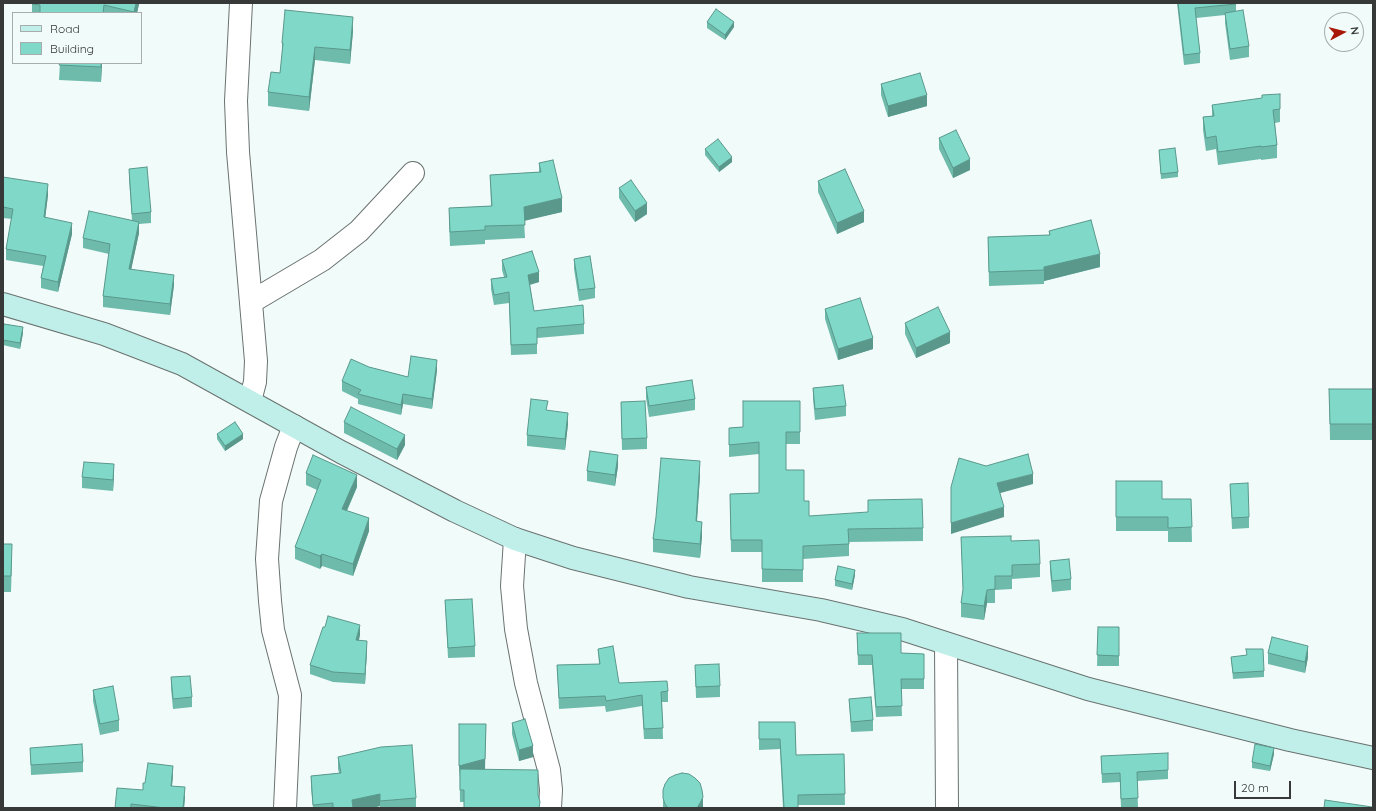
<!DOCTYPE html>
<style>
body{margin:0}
#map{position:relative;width:1376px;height:811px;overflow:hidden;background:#f1fbf9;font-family:Quicksand,sans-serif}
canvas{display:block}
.frame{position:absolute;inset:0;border:4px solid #363938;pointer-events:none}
.legend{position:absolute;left:12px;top:12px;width:130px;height:52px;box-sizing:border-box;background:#f1fbf9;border:1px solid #a6adac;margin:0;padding:5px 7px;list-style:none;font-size:12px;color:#363938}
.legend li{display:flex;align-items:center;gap:8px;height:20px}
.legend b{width:20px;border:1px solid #a6adac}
.north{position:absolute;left:1324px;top:12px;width:40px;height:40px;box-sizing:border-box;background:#f1fbf9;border:1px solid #a6adac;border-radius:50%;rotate:83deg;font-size:11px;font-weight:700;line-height:16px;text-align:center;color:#363938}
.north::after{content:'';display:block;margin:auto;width:14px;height:18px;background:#a81707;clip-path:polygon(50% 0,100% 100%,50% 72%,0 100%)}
.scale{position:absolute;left:1234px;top:781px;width:57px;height:18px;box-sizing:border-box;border:2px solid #363938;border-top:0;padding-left:5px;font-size:12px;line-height:14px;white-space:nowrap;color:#363938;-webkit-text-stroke:3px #f1fbf9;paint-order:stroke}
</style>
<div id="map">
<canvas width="1376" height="811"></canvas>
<div class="frame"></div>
<ul class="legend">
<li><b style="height:5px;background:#bfefe8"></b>Road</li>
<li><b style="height:11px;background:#80d9c8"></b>Building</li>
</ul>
<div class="north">N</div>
<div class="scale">20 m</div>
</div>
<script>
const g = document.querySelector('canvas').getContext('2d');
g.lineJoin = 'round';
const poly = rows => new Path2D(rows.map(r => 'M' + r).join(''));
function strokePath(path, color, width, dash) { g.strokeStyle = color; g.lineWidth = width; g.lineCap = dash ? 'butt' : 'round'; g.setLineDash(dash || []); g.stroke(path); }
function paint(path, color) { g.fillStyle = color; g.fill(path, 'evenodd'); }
const street = poly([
 [241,3,236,101,238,152,256,361,255,382,250,401],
 [251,302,322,260,359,231,413,173],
 [515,539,512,586,516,629,526,683,549,770,551,790,550,808],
 [946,644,947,808],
 [285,808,290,695,273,630,270,601,267,559,271,501,286,447,294,426]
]);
const secondary = poly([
 [3,304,104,334,182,364,341,452,455,511,515,539,573,558,689,587,821,610,902,629,1088,689,1290,740,1373,758]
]);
const wall = poly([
 [32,3,139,3,139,4,137,13,32,13],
 [1177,3,1236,3,1236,11,1249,46,1249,57,1230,60,1225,23,1225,15,1196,18,1200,53,1200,63,1184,65],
 [707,22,734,27,725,40,707,28],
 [353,31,350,64,315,60,309,111,268,106,268,92,280,73,282,56,282,43],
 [60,63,102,63,101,82,59,80],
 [881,84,927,106,888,117,881,95],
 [1212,105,1280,109,1280,122,1275,123,1277,145,1277,158,1261,160,1261,159,1218,165,1216,149,1206,151,1203,130,1203,117,1212,116],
 [939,138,970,170,953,178,939,149],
 [705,149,732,162,719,172,705,155],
 [1159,150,1178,172,1178,177,1161,179],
 [539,163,562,212,524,220,525,238,485,240,485,244,450,246,449,221,449,208,491,206,490,175,539,172],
 [129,169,151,212,151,223,139,224,139,233,131,269,174,285,170,315,103,307,103,296,109,254,83,248,83,238,132,220,129,179],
 [3,177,48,195,45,218,72,234,58,292,41,288,41,278,43,266,6,260,6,249,12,219,3,218],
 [818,181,864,222,837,234,818,192],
 [619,188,647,214,635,222,619,198],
 [1049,231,1100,267,1044,281,1044,284,989,286,988,237,1049,235],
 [574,259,595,288,595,298,579,301,574,269],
 [502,260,539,282,530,285,534,311,584,324,584,334,537,338,537,354,511,355,509,303,494,305,491,289,491,279,504,277,502,270],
 [825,309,873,349,838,360,825,319],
 [905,323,950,343,916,358,905,334],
 [3,331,23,333,20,349,3,345],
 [369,367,408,377,437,370,432,409,403,404,401,415,358,404,358,399,342,391,342,381],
 [646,387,695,399,695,410,649,417,646,398],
 [813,388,846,406,846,416,815,420,813,399],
 [1329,389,1373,389,1373,440,1330,440],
 [800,401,800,444,786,444,786,470,804,501,809,516,923,528,923,541,849,542,849,556,803,559,803,582,762,582,762,552,731,552,730,494,759,493,759,454,729,457,729,428,743,427],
 [621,402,647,438,647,449,622,450],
 [548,411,568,424,565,450,527,446,527,435],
 [344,422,405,445,397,460,344,433],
 [217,434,243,439,225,451,217,439],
 [618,466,615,486,587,481,587,471],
 [306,473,357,487,347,511,369,531,353,576,322,566,320,569,295,559,295,547,317,490,306,485],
 [114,475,113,491,82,488,82,477],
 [700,475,697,521,702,536,700,558,653,552,653,539],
 [1116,481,1162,499,1191,499,1192,542,1168,542,1168,531,1116,531],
 [1230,484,1249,517,1249,528,1232,529],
 [961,537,1040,564,1040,577,1012,579,1012,589,995,590,995,603,987,603,984,620,961,617,961,603,963,591],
 [3,544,12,560,11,592,3,592],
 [1050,561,1071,579,1071,590,1052,592,1050,571],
 [855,575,852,590,835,586,835,580],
 [445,600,475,646,475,657,448,658],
 [1098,627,1119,627,1119,666,1097,666],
 [857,633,901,653,924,654,924,689,901,689,902,716,876,717,872,665,858,665],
 [360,635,359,640,367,650,365,684,333,682,310,674,310,665],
 [598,649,619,683,668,691,668,702,662,702,663,739,644,739,642,706,606,712,605,706,559,709,557,665,599,664],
 [1268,653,1308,657,1305,673,1268,664],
 [1231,657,1264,671,1264,677,1233,679],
 [695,665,720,686,720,697,696,698],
 [171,677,192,697,192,707,173,709,171,688],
 [93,690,119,720,119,731,100,735,93,701],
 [849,699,873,720,873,731,851,732],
 [759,722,795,722,796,755,844,754,845,805,798,805,798,808,783,808,780,749,759,750],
 [512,723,533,757,519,761,512,734],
 [459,724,486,724,464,802,460,802],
 [30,748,83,762,83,772,31,775],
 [1274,754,1270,771,1252,768,1252,762],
 [1101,756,1168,770,1168,779,1137,781,1138,807,1121,808,1120,782,1102,783],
 [338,757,416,798,416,808,380,808,380,806,372,808,313,808,311,788,311,776,339,773,338,769],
 [173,775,172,786,185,797,184,808,115,808,143,790,145,783],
 [663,790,703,808,663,808]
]);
const shadedWall = poly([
 [136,3,139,3,139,4,137,13,134,13],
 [353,17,353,31,350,64,350,50],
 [734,22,734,27,725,40,725,35],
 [315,47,315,60,309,111,309,97],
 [101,63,102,63,101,82],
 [927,95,927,106,888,117,888,106],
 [732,157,732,162,719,172,719,167],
 [970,159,970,170,953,178,953,168],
 [48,184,48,195,44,228,44,217],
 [562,198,562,212,524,221,524,207],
 [647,203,647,214,635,222,635,211],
 [864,211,864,222,837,234,837,223],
 [139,222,139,233,129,280,129,269],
 [72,223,72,234,58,292,58,282],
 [1100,254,1100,267,1044,281,1044,267],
 [539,272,539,282,528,285,528,275],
 [174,275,174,285,170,315,170,304],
 [23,327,23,333,20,349,20,343],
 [950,332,950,343,916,358,916,348],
 [873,338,873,349,838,360,838,349],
 [437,360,437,370,432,409,432,399],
 [403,394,403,404,401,415,401,405],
 [568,413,568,424,565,450,565,439],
 [243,434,243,439,225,451,225,446],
 [405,435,405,445,397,460,397,449],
 [618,455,618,466,615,486,615,475],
 [700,461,700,475,696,535,696,521],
 [114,464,114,475,113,491,113,480],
 [1033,474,1033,484,997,494,997,483],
 [357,475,357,487,342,521,342,509],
 [1004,507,1004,517,951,534,951,523],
 [369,518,369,531,353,576,353,564],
 [702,522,702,536,700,558,700,544],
 [322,554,322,566,320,569,320,556],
 [855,570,855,575,852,590,852,584],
 [987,590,987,603,984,620,984,606],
 [360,625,360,635,356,650,356,640],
 [367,641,367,650,365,684,365,674],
 [1308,646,1308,657,1305,673,1305,662],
 [486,724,485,770,460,777,459,766],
 [533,746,533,757,519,761,519,750],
 [1274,748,1274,754,1270,771,1270,766],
 [173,766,173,775,171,795,171,786],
 [185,787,185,797,184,808,183,808],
 [380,794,380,806,372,808,352,808,352,800],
 [703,797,703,808,697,808]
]);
const building = poly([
 [32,3,136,3,134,12,104,5,103,13,40,13,40,5,32,4,32,3],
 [1178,3,1236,3,1236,4,1195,8,1200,53,1184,55,1178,3],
 [716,9,734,22,725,35,707,22,716,9],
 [285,10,353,17,350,50,315,47,309,97,268,92,271,72,280,73,283,43,282,43,285,10],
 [1243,10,1249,46,1230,49,1225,13,1243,10],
 [60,63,101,63,101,67,59,65,60,63],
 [920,73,927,95,888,106,881,84,920,73],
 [1280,94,1280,109,1273,110,1277,145,1261,147,1261,146,1218,152,1216,136,1206,138,1203,117,1214,116,1212,105,1262,98,1262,95,1280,94],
 [956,130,970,159,953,168,939,138,956,130],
 [718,139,732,157,719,167,705,149,718,139],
 [1175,148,1178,172,1161,174,1159,150,1175,148],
 [553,160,562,198,524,207,525,225,485,226,485,230,450,232,449,208,492,206,490,175,541,172,539,163,553,160],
 [147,167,151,212,132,214,129,169,147,167],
 [845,169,864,211,837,223,818,181,845,169],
 [3,177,48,184,44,217,72,223,58,282,41,278,46,256,6,249,13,209,3,207,3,177],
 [631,180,647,203,635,211,619,188,631,180],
 [89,211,139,222,129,269,174,275,170,304,103,296,110,244,83,238,89,211],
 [1091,220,1100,254,1044,267,1044,270,989,272,988,237,1050,235,1049,231,1091,220],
 [532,251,539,272,528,275,534,311,583,305,584,324,537,328,537,344,511,345,509,292,494,295,491,279,507,277,502,260,532,251],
 [590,256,595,288,579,290,574,259,590,256],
 [860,298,873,338,838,349,825,309,860,298],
 [938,307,950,332,916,348,905,323,938,307],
 [4,324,23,327,20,343,3,340,3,331,4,324],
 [411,356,437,360,432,399,403,394,401,405,358,394,361,390,342,381,351,359,369,367,408,377,411,356],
 [692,380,695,399,649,406,646,387,692,380],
 [843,385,846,406,815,409,813,388,843,385],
 [1329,389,1373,389,1373,424,1330,424,1329,389],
 [531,399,548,401,546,410,568,413,565,439,527,435,531,399],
 [645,401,647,438,622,439,621,402,645,401],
 [743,401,800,401,800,432,786,432,786,470,804,470,804,501,809,501,809,516,868,512,868,500,922,499,923,528,848,529,849,544,803,546,803,570,762,569,762,540,731,540,730,494,759,493,759,442,729,445,729,428,743,427,743,401],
 [351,407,405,435,397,449,344,422,351,407],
 [235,422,243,434,225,446,217,434,235,422],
 [590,451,618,455,615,475,587,471,590,451],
 [1028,454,1033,474,997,483,1004,507,951,523,951,487,959,458,986,466,1028,454],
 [313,455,357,475,342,509,369,518,353,564,322,554,320,556,295,547,321,480,306,473,313,455],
 [661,458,700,461,696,521,702,522,700,544,653,539,656,517,661,458],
 [84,462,114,464,113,480,82,477,84,462],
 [1116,481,1162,481,1162,499,1191,499,1192,527,1168,528,1168,517,1116,517,1116,481],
 [1248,483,1249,517,1232,518,1230,484,1248,483],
 [1011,536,1011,541,1039,540,1040,564,1012,565,1012,576,995,576,995,589,987,590,984,606,961,603,963,589,961,537,1011,536],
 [3,544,12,544,11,576,3,576,3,544],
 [1069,559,1071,579,1052,581,1050,561,1069,559],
 [838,566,855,570,852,584,835,580,838,566],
 [472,599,475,646,448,648,445,600,472,599],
 [328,616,360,625,356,640,367,641,365,674,333,672,310,665,323,627,325,627,328,616],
 [1098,627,1119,627,1119,656,1097,655,1098,627],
 [857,633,901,633,901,653,924,654,924,679,901,679,902,706,876,707,872,655,858,655,857,633],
 [1272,637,1308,646,1305,662,1268,653,1272,637],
 [613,646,619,683,667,681,668,691,661,692,663,728,644,729,642,695,606,701,605,696,559,698,557,665,600,664,598,649,613,646],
 [1246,649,1263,649,1264,671,1233,673,1231,657,1247,655,1246,649],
 [719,664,720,686,696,687,695,665,719,664],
 [190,676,192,697,173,699,171,677,190,676],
 [113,686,119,720,100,724,93,690,113,686],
 [871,697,873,720,851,722,849,699,871,697],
 [525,719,533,746,519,750,512,723,525,719],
 [759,722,795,722,796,755,844,754,845,794,798,795,798,808,784,808,780,739,759,739,759,722],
 [459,724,486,724,485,759,459,766,459,724],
 [82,744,83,762,31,765,30,748,82,744],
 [1255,744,1274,748,1270,766,1252,762,1255,744],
 [412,745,416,798,380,801,380,794,352,800,353,808,333,808,333,803,313,805,311,776,341,773,338,757,381,747,412,745],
 [1168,753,1168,770,1137,772,1138,798,1121,799,1120,773,1102,774,1101,756,1168,753],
 [148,763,173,766,171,786,185,787,183,808,165,808,131,804,131,808,115,808,117,788,143,790,143,783,145,783,148,763],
 [460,769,538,770,538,795,540,802,539,808,464,808,464,790,460,790,460,769],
 [682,773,689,774,695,778,700,783,702,790,703,797,700,803,697,808,668,808,665,804,663,798,663,790,665,784,669,778,675,775,682,773],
 [1325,800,1372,807,1371,808,1324,808,1325,800]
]);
strokePath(street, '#6a7270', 24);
strokePath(secondary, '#6a7270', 24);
strokePath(street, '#fff', 22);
strokePath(secondary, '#bfefe8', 22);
paint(wall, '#6ebbac');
paint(shadedWall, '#5a988c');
paint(building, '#80d9c8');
strokePath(building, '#5a988c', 1);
</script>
